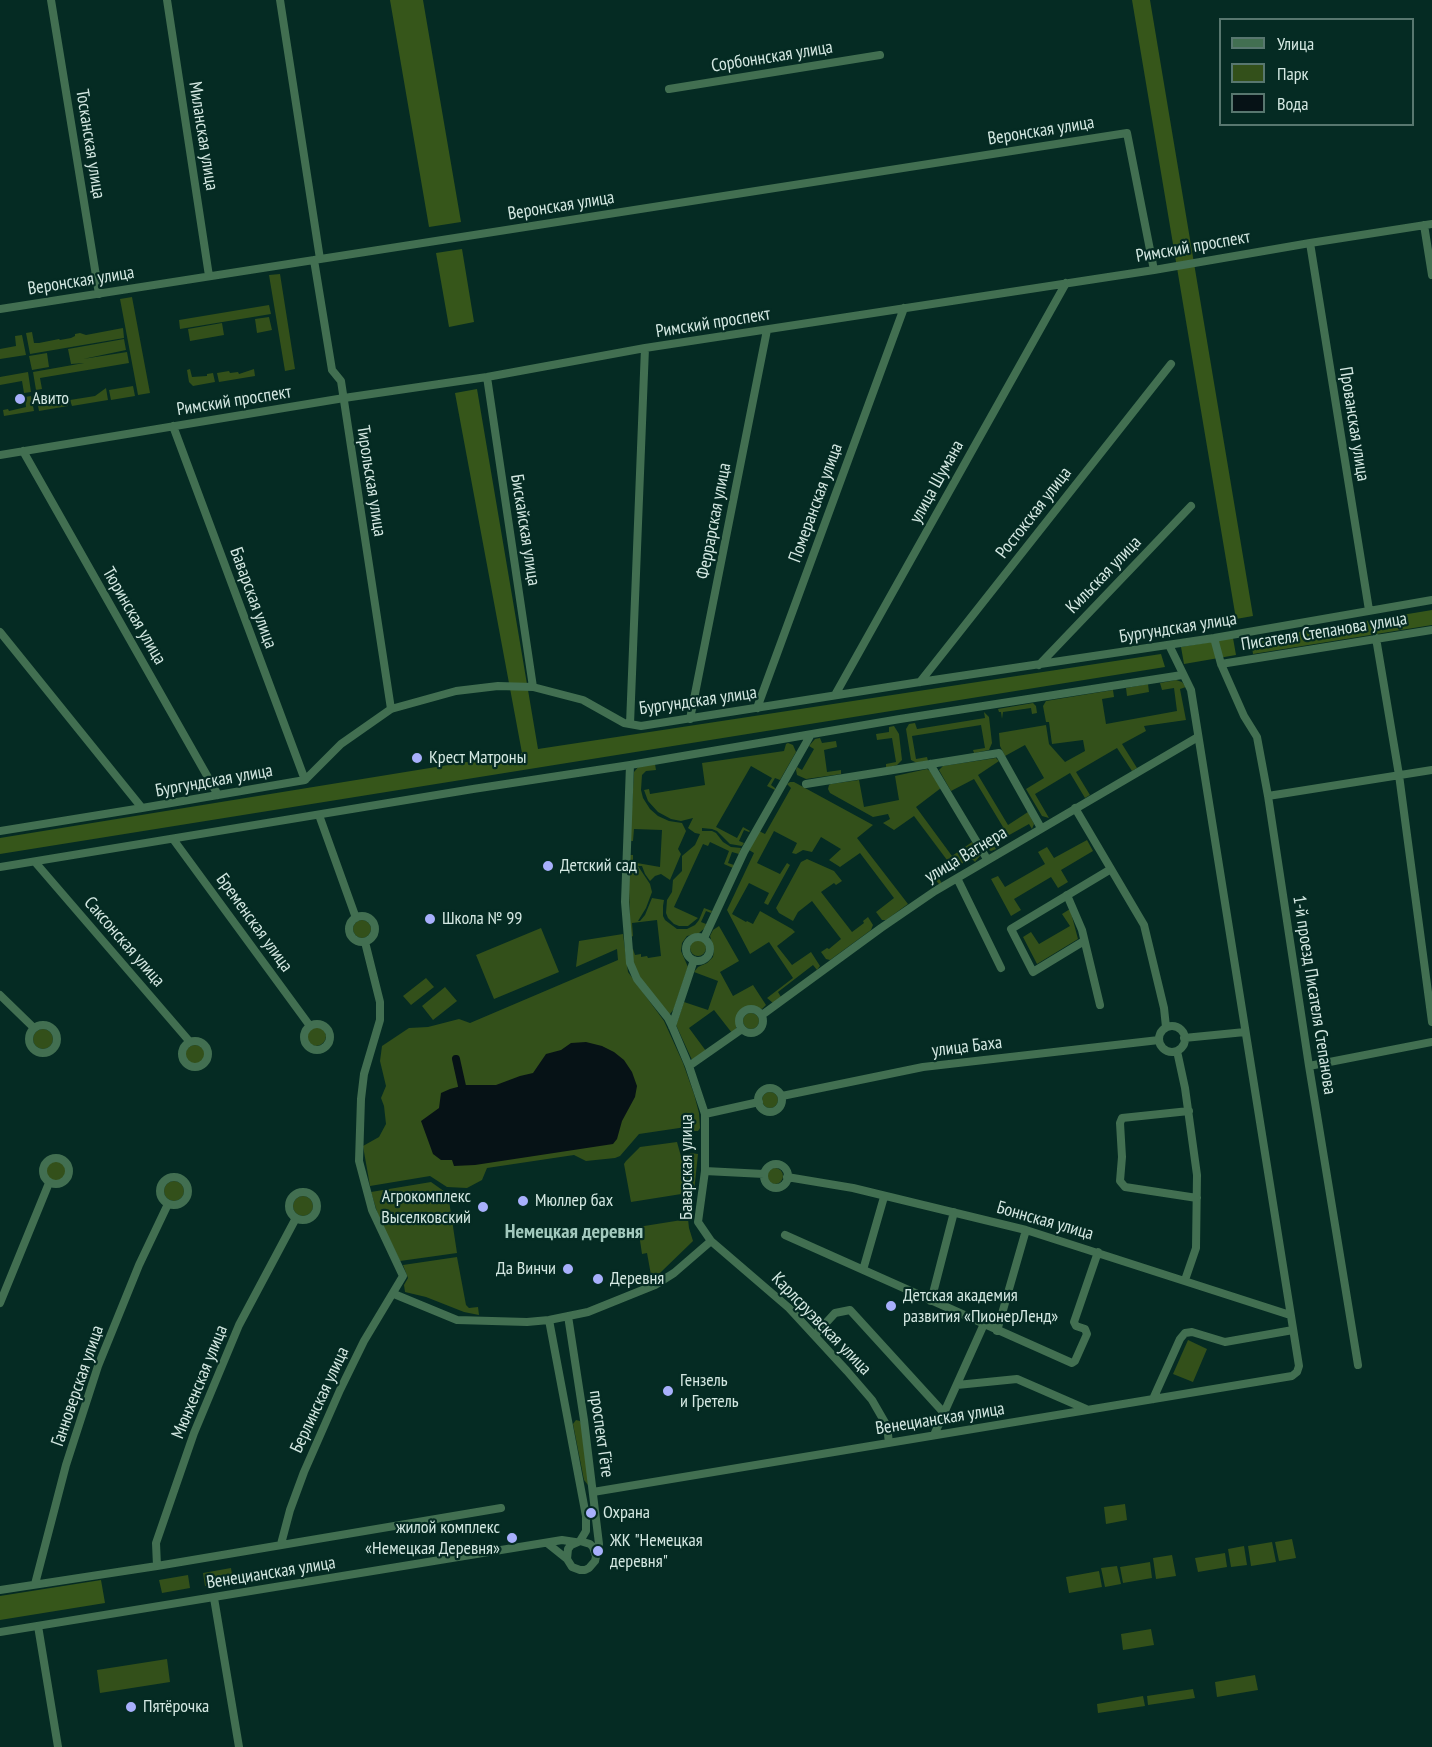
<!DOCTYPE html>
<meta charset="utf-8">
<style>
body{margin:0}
#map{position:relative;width:1432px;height:1747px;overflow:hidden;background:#052b23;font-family:"PT Sans Narrow",sans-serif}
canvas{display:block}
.legend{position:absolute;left:1219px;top:18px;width:195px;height:108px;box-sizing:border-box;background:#052b23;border:2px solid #58776f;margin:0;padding:8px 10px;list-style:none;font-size:18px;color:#d4e8e2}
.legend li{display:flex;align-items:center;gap:12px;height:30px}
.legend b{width:30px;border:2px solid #58776f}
</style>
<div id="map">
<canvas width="1432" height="1747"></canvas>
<ul class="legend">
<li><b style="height:8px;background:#426f51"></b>Улица</li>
<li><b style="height:16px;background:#33501a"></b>Парк</li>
<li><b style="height:16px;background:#061216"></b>Вода</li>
</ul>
</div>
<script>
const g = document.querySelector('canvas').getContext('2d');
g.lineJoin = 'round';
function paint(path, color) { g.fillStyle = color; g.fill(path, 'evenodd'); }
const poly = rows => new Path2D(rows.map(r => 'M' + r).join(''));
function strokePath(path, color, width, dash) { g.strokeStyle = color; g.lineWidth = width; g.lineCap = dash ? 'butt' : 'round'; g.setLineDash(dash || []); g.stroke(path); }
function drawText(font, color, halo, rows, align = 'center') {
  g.font = font + ' "PT Sans Narrow",sans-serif'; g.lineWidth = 4.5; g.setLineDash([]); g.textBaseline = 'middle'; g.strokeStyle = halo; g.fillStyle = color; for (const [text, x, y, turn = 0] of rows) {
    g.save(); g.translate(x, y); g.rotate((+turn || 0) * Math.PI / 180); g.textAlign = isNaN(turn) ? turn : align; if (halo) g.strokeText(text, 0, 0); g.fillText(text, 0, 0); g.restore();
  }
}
const green = poly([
 [280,274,295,369,285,371,269,275],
 [132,297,150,393,138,395,120,299],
 [269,305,271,314,180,329,179,320],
 [269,317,272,330,257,333,255,319],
 [222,323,224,335,190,341,188,329],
 [123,328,124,338,30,354,26,333,32,332,34,343,39,343,59,339,60,340,71,338,75,336,75,334,80,333,86,335],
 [22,335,26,355,0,359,0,349,16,346,15,336],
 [124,339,126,350,83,359,127,352,129,363,40,378,42,389,36,390,33,372,84,363,71,364,68,349],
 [47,353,49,367,32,370,29,356],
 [190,369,192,377,207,376,207,374,213,373,215,382,193,386,189,382,187,370],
 [254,369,255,376,219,382,217,373,229,371,230,373,238,372,239,374],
 [28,372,31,392,24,393,22,381,0,385,0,377],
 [133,386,135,396,111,400,109,390],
 [106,388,108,400,72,406,70,400,95,396],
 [43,394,44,404,61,403,61,401,67,400,68,406,39,411,36,395],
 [31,396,34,411,4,416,3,410,8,409,9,411,26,407,25,397],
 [1176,680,1182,682,1186,687,1180,689,1186,720,1144,726,1146,731,1122,744,1137,768,1132,771,1117,748,1076,772,1090,795,1085,798,1070,773,1035,794,1049,818,1042,816,1026,789,1044,778,1025,745,1005,756,1000,746,999,733,1046,725,1049,744,1065,762,1085,751,1083,740,1052,744,1049,722,1046,722,1043,706,1046,701,1113,690,1114,697,1102,699,1106,724,1177,711,1174,688,1162,690,1160,683],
 [1148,684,1149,692,1127,696,1126,688],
 [1033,703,1036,706,1037,713,1032,714,1031,708,1003,712,1002,719,1001,712,999,712,998,709],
 [984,712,989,717,992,743,989,750,974,753,973,750,985,748,981,725,912,736,916,759,927,757,928,761,917,763,911,760,906,729,909,724,915,723,917,729,985,718],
 [894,726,899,734,902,760,897,765,886,768,886,764,896,762,892,738,877,740,876,734,889,732,889,727],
 [820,738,822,743,836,741,837,747,824,750,827,772,841,770,841,774,806,779,797,775,796,770,797,767,802,770,814,749,809,746,815,739],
 [788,743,793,745,796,752,780,780,775,778,771,785,775,788,775,790,767,786,772,778,751,766,716,827,737,838,743,827,750,831,749,832,744,830,739,841,744,843,742,846,730,844,717,831,712,829,702,828,702,831,712,831,716,833,723,842,731,847,741,848,739,854,732,852,728,863,734,865,733,868,724,864,729,851,710,842,708,846,703,844,674,907,698,918,688,926,679,926,674,924,668,918,666,913,667,900,672,892,673,880,682,871,682,856,695,845,700,834,695,833,688,828,693,818,681,821,671,819,658,812,648,801,644,790,649,789,650,794,705,785,702,763,784,751,786,744],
 [996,758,999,761,978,775,1008,825,1028,812,1034,824,1032,829,1029,824,993,844,996,849,991,851,987,849,982,841,1003,827,974,779,951,791,939,770,943,766],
 [655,764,656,770,646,771,642,775,641,790,643,798,650,809,658,816,669,821,682,823,686,831,678,849,681,854,670,880,661,874,655,876,650,881,645,874,642,866,638,866,650,884,652,892,646,908,638,921,640,921,645,915,652,898,664,900,663,906,663,916,665,920,677,929,687,929,695,925,699,920,704,908,712,911,711,913,706,911,701,922,706,924,705,928,699,933,687,936,682,943,681,951,688,967,674,1009,670,1014,668,1014,644,984,634,966,631,949,633,949,635,955,641,954,641,957,647,956,648,958,661,956,657,920,632,923,633,936,631,937,630,924,628,855,633,855,633,861,637,861,637,863,660,867,662,830,634,829,633,841,630,841,634,772,639,766],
 [927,769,930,771,941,788,916,807,952,856,972,842,980,856,975,862,971,858,939,878,942,884,939,884,929,873,947,860,914,816,894,830,883,823,890,819,888,814,873,817,830,793,828,789,829,785,831,784,859,780,864,807,899,800,895,776],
 [790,782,794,782,873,825,857,838,908,904,886,920,882,920,876,912,894,898,860,853,840,867,829,860,841,849,821,837,812,852,803,850,796,854,792,853,797,843,774,831,757,863,780,874,787,863,790,865,768,905,764,903,769,893,749,883,732,914,746,922,747,921,753,924,760,911,792,929,795,932,777,946,792,965,811,952,820,966,817,970,813,965,778,992,781,997,773,1003,767,998,793,978,769,942,750,954,727,910,754,853,749,850,759,831,765,834,791,788,787,784],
 [1087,840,1093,851,1061,870,1068,882,1058,888,1051,877,1014,899,1021,910,1011,916,991,879,998,876,1005,887,1045,864,1038,852,1047,847,1054,858],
 [807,859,834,871,842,881,836,885,834,883,821,892,852,932,864,923,863,921,868,917,873,925,871,930,830,960,826,959,821,952,827,948,829,949,841,939,812,901,798,912,793,921,779,913,776,908,801,862],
 [1070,909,1078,939,1037,964,1023,937,1031,932,1039,944,1070,926,1062,914],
 '353 929a9 9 0 1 1 18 0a9 9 0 1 1-18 0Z',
 [719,926,739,961,720,972,733,996,753,985,766,1005,762,1009,750,1006,741,1010,736,1018,736,1029,732,1033,714,1010,689,1028,706,1051,692,1060,676,1025,684,1002,708,1010,718,981,694,972,698,967,707,963,713,957,714,950,710,936,713,930],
 [541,928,559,972,494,999,476,955],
 [623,934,628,972,664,1021,683,1063,694,1094,699,1113,700,1128,698,1131,692,1131,686,1127,639,1134,620,1156,615,1158,586,1161,574,1155,487,1168,482,1180,467,1188,447,1187,430,1176,370,1186,363,1146,379,1137,386,1124,384,1106,381,1098,386,1086,380,1061,382,1046,409,1028,428,1027,459,1019,470,1023,618,960,617,949,576,967,579,941],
 '690 948a8 8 0 1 1 16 0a8 8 0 1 1-16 0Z',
 [426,978,434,987,411,1005,403,996],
 [445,987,457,1001,433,1020,422,1006],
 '743 1021a8 8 0 1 1 16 0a8 8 0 1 1-16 0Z',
 '306 1036a10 10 0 1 1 20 0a10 10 0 1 1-20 0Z',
 '33 1039a10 10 0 1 1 20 0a10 10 0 1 1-20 0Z',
 '185 1055a10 10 0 1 1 20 0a10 10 0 1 1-20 0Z',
 '762 1100a8 8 0 1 1 16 0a8 8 0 1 1-16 0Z',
 [677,1142,682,1160,690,1160,690,1153,698,1154,694,1192,631,1202,624,1164,626,1161,640,1147],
 '46 1171a10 10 0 1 1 20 0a10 10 0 1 1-20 0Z',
 '767 1176a8 8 0 1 1 16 0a8 8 0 1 1-16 0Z',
 '164 1191a10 10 0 1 1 20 0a10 10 0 1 1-20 0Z',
 [431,1182,448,1194,457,1253,400,1261,379,1218,371,1192],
 '293 1206a10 10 0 1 1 20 0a10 10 0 1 1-20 0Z',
 [688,1219,689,1228,693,1241,660,1273,651,1275,647,1253,642,1254,638,1227],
 [457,1257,466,1305,469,1308,478,1307,479,1315,464,1312,426,1297,405,1292,404,1285,408,1278,403,1265],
 [1188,1340,1207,1349,1193,1382,1173,1374],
 [576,1420,580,1421,581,1423,590,1484,588,1485,584,1480,573,1424],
 [1125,1504,1127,1520,1106,1524,1104,1507],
 [1292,1539,1296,1558,1279,1561,1275,1542],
 [1272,1542,1276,1562,1251,1566,1248,1546],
 [1244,1546,1247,1565,1231,1567,1228,1549],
 [1225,1553,1227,1567,1198,1572,1195,1558],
 [1172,1555,1176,1576,1156,1579,1153,1558],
 [1150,1562,1152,1578,1123,1583,1120,1567],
 [1117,1566,1121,1584,1105,1587,1101,1568],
 [231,1568,233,1581,205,1586,203,1573],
 [1099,1571,1102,1587,1069,1593,1066,1577],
 [188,1575,190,1588,162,1593,159,1580],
 [1151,1629,1154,1645,1123,1650,1121,1634],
 [167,1659,170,1682,100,1693,97,1670],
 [1255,1675,1258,1690,1217,1697,1215,1682],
 [1193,1689,1195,1698,1148,1705,1147,1696],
 [1143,1696,1145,1706,1098,1713,1097,1704]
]);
const forest = poly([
 [390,0,423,0,461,222,429,227],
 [1132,0,1150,0,1253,616,1236,619],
 [462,249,474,322,449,327,436,253],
 [477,389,538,749,1161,654,1165,667,0,854,0,838,522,753,455,393],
 [1432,610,1432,625,1253,654,1251,640],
 [1233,638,1236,655,1184,664,1181,647],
 [101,1580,105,1603,0,1620,0,1596]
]);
const water = poly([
 [586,1042,602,1046,614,1052,624,1060,632,1072,637,1086,635,1097,622,1121,617,1139,613,1144,475,1165,454,1166,452,1160,441,1160,433,1154,421,1121,439,1108,441,1093,450,1089,465,1085,496,1085,520,1076,533,1073,546,1054,561,1050,571,1043]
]);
const canal = poly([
 [456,1059,462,1086]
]);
const minor = poly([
 [51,0,99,294],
 [167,0,209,276],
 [280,0,320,259],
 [669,89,880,55],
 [1424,225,1432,275],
 [1310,243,1369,610],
 [314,260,332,370,341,381,391,709],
 [0,309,1127,133,1154,270],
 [487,377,533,687],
 [173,426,305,780],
 [23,451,218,795],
 [0,455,344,398,487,377,645,348,1154,270,1310,243,1432,224],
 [0,632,142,808],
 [1214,638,1221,664,1244,716,1257,737,1268,796,1309,1066,1358,1365],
 [1376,638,1399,775,1432,1022],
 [1221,664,1432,630],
 [1039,665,1191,506],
 [920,682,1171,364],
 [835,695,1066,283],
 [757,708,904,308],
 [690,719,767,330],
 [630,724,645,348],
 [930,764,987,859],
 [806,784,999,753,1041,828],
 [1268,796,1432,770],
 [1075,808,1144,925,1164,1008,1166,1027],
 [319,815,356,918],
 [0,831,142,808,305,780,341,744,391,709,456,691,498,686,533,687,583,700,624,723,641,726,920,682,1214,638,1432,600],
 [173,839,310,1026],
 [35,862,190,1042],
 [0,867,473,789,630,765,900,719,1182,675],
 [957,878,1001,968],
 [1067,895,1082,930,1100,1005],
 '349 929a13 13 0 1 1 26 0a13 13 0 1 1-26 0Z',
 '686 949a12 12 0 1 1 24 0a12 12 0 1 1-24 0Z',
 [704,938,744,852,810,736],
 [1084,941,1033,972,1011,929,1111,869],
 [0,995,34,1028],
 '739 1021a12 12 0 1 1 24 0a12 12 0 1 1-24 0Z',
 [762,1015,881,928,935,891,1198,737],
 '304 1037a13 13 0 1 1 26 0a13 13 0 1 1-26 0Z',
 '29 1039a14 14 0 1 1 28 0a14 14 0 1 1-28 0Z',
 [672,1026,694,960],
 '1159 1039a13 13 0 1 1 26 0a13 13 0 1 1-26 0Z',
 [1184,1038,1245,1032],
 '182 1054a13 13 0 1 1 26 0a13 13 0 1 1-26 0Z',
 [1177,1051,1185,1088,1197,1175,1196,1248,1185,1280],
 [689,1066,742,1029],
 [1309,1066,1432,1042],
 '758 1100a12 12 0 1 1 24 0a12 12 0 1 1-24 0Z',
 [782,1096,923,1067,1159,1040],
 [1189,1111,1122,1118,1120,1123,1122,1157,1120,1181,1125,1187,1197,1198],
 [705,1114,759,1102],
 '43 1171a13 13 0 1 1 26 0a13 13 0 1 1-26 0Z',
 '764 1176a12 12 0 1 1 24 0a12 12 0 1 1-24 0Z',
 [705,1171,764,1174],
 [787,1177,853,1188,1026,1230,1290,1315],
 '160 1191a14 14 0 1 1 28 0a14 14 0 1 1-28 0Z',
 '289 1206a14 14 0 1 1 28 0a14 14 0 1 1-28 0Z',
 [785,1235,1072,1363,1075,1361,1087,1334,1085,1329,1076,1326,1074,1322,1098,1252],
 [711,1241,789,1308,847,1371,872,1400,887,1426,889,1443],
 [863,1270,884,1197],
 [394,1294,457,1320,527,1322,549,1320,588,1312,655,1285,674,1273,711,1241,698,1222,705,1171,705,1114,689,1066,672,1026,668,1018,637,979,630,963,625,902,630,765],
 [931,1301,954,1212],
 [0,1303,49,1183],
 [568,1316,584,1420,599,1544,595,1561,589,1568,585,1570,580,1570,572,1567,567,1559,568,1549,571,1545,580,1541,590,1544,593,1547,596,1556],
 [549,1320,586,1516,586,1531,580,1541],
 [997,1331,1026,1230],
 [815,1335,835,1313,850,1310,944,1413],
 [957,1385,1017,1379,1086,1409],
 [1153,1399,1180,1339,1185,1333,1192,1332,1225,1342,1293,1330],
 [934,1435,984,1324],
 [593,1492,1292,1376,1297,1372,1299,1366,1191,690,1169,645],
 [547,1543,567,1559],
 [281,1544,290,1510,304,1472,340,1390,364,1341,403,1276,372,1210,359,1161,361,1099,364,1074,380,1020,380,1002,365,942],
 [157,1566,156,1543,194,1433,239,1325,296,1218],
 [35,1584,66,1465,98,1366,139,1265,168,1204],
 [0,1590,157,1566,501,1508],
 [214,1598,239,1747],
 [38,1626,58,1747],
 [0,1632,562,1540,575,1542]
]);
const markers = [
 [20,399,6,"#a8b0fc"],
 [417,758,6,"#a8b0fc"],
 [548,866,6,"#a8b0fc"],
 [430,919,6,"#a8b0fc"],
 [523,1201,6,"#a8b0fc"],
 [483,1207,6,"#a8b0fc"],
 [568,1269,6,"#a8b0fc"],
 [598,1279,6,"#a8b0fc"],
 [891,1306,6,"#a8b0fc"],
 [668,1391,6,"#a8b0fc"],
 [591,1513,6,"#a8b0fc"],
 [512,1538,6,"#a8b0fc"],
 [598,1551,6,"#a8b0fc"],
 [131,1707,6,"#a8b0fc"]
];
const streetNames = [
 ["Сорбоннская улица",772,57,-9],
 ["Веронская улица",1041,131,-9],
 ["Миланская улица",203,136,81],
 ["Тосканская улица",90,144,81],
 ["Веронская улица",561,206,-9],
 ["Римский проспект",1193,247,-10],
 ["Веронская улица",81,281,-9],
 ["Римский проспект",713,323,-9],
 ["Римский проспект",234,401,-9],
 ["Прованская улица",1354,424,81],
 ["Тирольская улица",371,481,81],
 ["улица Шумана",937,482,-61],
 ["Померанская улица",816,503,-70],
 ["Ростокская улица",1034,513,-52],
 ["Феррарская улица",714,521,-79],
 ["Бискайская улица",525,530,81],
 ["Кильская улица",1104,575,-46],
 ["Баварская улица",253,598,70],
 ["Тюринская улица",134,616,60],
 ["Бургундская улица",1178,628,-9],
 ["Писателя Степанова улица",1324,632,-9],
 ["Бургундская улица",698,701,-8],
 ["Бургундская улица",214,781,-10],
 ["улица Вагнера",966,855,-31],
 ["Бременская улица",254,923,54],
 ["Саксонская улица",124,942,49],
 ["1-й проезд Писателя Степанова",1314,995,81],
 ["улица Баха",967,1047,-7],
 ["Баварская улица",687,1167,-90],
 ["Боннская улица",1045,1221,16],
 ["Карлсруэвская улица",821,1324,46],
 ["Мюнхенская улица",200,1382,-68],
 ["Ганноверская улица",78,1386,-71],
 ["Берлинская улица",320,1400,-65],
 ["Венецианская улица",940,1419,-9],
 ["проспект Гёте",601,1434,82],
 ["Венецианская улица",271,1573,-9]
];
const poiNames = [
 ["Авито",32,399],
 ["Крест Матроны",429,758],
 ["Детский сад",560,866],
 ["Школа № 99",442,919],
 ["Агрокомплекс",471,1197,"right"],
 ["Выселковский",471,1218,"right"],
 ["Мюллер бах",535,1201],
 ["Да Винчи",556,1269,"right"],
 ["Деревня",610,1279],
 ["Детская академия",903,1296],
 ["развития «ПионерЛенд»",903,1317],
 ["Гензель",680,1381],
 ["и Гретель",680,1402],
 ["Охрана",603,1513],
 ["жилой комплекс",500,1528,"right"],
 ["«Немецкая Деревня»",500,1549,"right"],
 ["ЖК \"Немецкая",610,1541],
 ["деревня\"",610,1562],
 ["Пятёрочка",143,1707]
];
const neighbourhoodNames = [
 ["Немецкая деревня",574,1232]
];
paint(green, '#33501a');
paint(forest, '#36561a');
paint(water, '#061216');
strokePath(canal, '#061216', 8);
strokePath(minor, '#426f51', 8);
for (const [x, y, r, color] of markers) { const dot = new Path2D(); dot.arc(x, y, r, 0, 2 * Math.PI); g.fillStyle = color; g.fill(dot); strokePath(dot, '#052b23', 2); }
drawText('18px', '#d4e8e2', '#052b23', streetNames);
drawText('18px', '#d4e8e2', '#052b23', poiNames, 'left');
drawText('bold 20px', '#a2c9bd', '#052b23', neighbourhoodNames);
</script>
